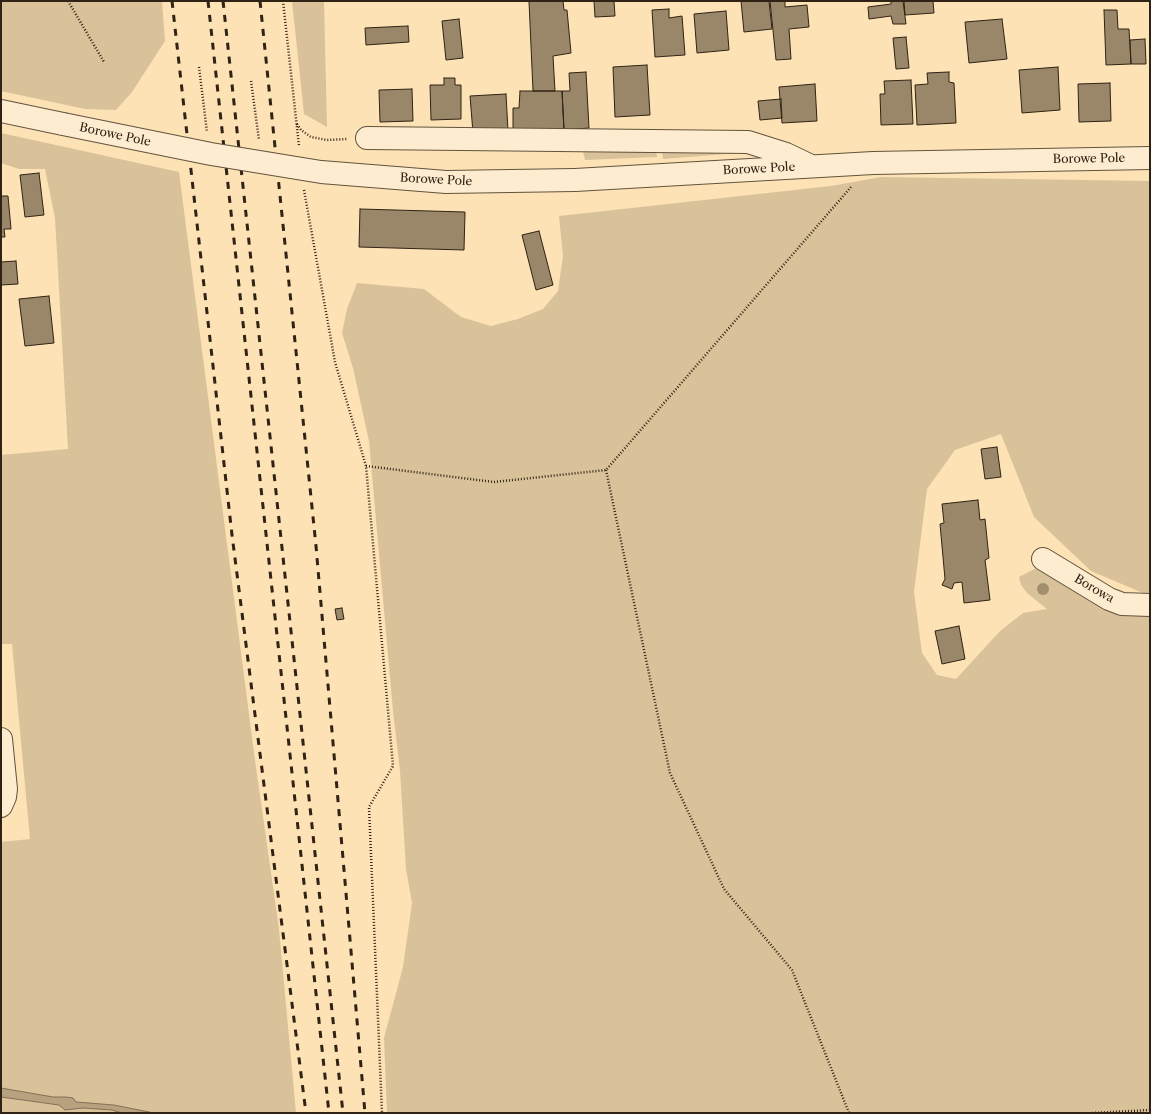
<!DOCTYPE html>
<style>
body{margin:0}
#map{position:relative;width:1151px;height:1114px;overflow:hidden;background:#fce2b5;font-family:"Libre Caslon Text",serif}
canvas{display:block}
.frame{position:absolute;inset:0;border:2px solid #302315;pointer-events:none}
</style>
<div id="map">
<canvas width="1151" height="1114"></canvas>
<div class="frame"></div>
</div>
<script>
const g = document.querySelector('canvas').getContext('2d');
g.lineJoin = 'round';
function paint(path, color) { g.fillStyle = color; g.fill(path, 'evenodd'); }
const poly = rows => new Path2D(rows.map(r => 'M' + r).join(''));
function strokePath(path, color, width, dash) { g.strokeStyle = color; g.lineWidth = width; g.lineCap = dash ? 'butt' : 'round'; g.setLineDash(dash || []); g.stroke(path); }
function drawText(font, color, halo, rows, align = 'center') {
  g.font = font + ' "Libre Caslon Text",serif'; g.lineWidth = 3; g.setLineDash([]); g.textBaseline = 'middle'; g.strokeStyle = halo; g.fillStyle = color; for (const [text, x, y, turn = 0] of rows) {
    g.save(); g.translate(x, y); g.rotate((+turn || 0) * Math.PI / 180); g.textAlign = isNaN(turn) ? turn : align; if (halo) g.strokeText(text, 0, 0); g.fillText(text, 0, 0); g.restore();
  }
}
const green = poly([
 [1,1,162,1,165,41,132,92,116,110,85,109,1,91],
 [292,1,324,1,327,127,304,114],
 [1,133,179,172,254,753,279,929,296,1113,154,1113,114,1105,76,1102,66,1097,53,1097,1,1088,1,842,30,839,12,644,1,644,1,455,68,449,55,218,45,169,19,169,1,163],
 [583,151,656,151,657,157,585,160],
 [662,151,738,153,663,159],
 [881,177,1150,181,1150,593,1143,593,1091,571,1034,517,1001,434,955,450,927,489,914,592,922,653,937,675,956,679,1000,631,1023,613,1047,609,1027,593,1021,585,1019,577,1042,565,1150,610,1150,1113,387,1113,384,1038,403,967,412,903,406,869,400,771,393,711,369,441,353,368,342,333,347,309,357,283,424,289,461,317,491,326,518,319,543,309,558,291,563,256,559,216,831,186],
 [1,1097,59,1105,65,1110,84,1108,112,1110,122,1113,1,1113]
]);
const water = poly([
 [1,1088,53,1097,66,1097,73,1098,76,1102,114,1105,154,1113,122,1113,112,1110,83,1108,65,1110,59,1105,1,1097,1,1088]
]);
const building = poly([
 [529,1,563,1,564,10,567,10,571,53,553,56,555,91,533,91,529,1],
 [594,1,614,1,615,16,595,17,594,1],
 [741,1,769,1,772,29,744,32,741,1],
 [770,1,785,1,785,7,807,5,809,27,789,29,791,59,776,60,770,1],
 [891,1,903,1,906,24,893,24,891,16,869,19,868,7,891,4,891,1],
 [904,1,933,1,934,13,905,15,904,1],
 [669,9,669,18,682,16,685,55,655,57,652,10,669,9],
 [1104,10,1117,10,1118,29,1129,29,1131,64,1106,65,1104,10],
 [726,11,729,50,697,53,694,14,726,11],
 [459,19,463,58,446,60,442,21,459,19],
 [1002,19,1007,59,969,63,965,22,1002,19],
 [408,26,409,42,366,45,365,28,408,26],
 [906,37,909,68,896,69,893,38,906,37],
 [1145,39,1146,64,1131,64,1130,40,1145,39],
 [647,65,650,115,615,117,613,67,647,65],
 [1058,67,1060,110,1022,113,1019,70,1058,67],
 [586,72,589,128,564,130,562,91,570,91,569,73,586,72],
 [949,72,949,82,954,83,956,123,917,125,915,85,928,84,927,73,949,72],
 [444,78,455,78,455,85,461,85,461,119,431,120,430,85,444,85,444,78],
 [911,80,913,124,881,125,880,94,885,94,884,81,911,80],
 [1110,83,1111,121,1079,122,1078,84,1110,83],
 [815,84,817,121,782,123,779,87,815,84],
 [412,89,413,121,380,122,379,90,412,89],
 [520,91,562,91,564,130,513,132,513,108,519,108,520,91],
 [506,94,508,131,473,133,470,96,506,94],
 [781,99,782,118,760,120,758,101,781,99],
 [39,173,44,215,25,217,20,175,39,173],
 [1,196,8,196,11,229,4,229,5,237,1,237,1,196],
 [360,209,465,212,464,250,359,247,360,209],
 [539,231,553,285,536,290,522,235,539,231],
 [16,261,18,284,1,285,1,262,16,261],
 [49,296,54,343,25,346,19,299,49,296],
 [997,447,1001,477,985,479,981,449,997,447],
 [978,500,980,520,985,519,989,558,985,560,990,600,964,603,962,582,954,583,952,589,942,585,945,579,940,524,944,523,942,504,978,500],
 [342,608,344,619,337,620,335,609,342,608],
 [959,626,965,659,942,664,935,631,959,626]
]);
const path = poly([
 [68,1,104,62],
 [283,1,299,146],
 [199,67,207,132],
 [251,81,259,140],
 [297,124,301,130,311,137,327,140,347,139],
 [304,190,335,362,366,466,393,766,369,807,382,1113],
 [366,466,494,482,606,470,851,187],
 [606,470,670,773,724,889,792,970,849,1113],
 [1092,1113,1150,1110]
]);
const minor = poly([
 [1,111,63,124],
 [367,138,748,142,786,154,809,165],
 [575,180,873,163,1150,158],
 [1043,559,1109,599,1122,604,1150,605],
 [1,739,6,789,5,797,1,806]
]);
const rail = poly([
 [172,1,232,535,306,1113],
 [208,1,329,1113],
 [223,1,343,1113],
 [260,1,316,546,365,1113]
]);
const minorBridge = poly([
 [63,124,211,154,321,172,446,182,575,180]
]);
const trees = [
 [1043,589]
];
const streetNames = [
 ["Borowe Pole",115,135,12],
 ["Borowe Pole",1089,159,-1],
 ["Borowe Pole",759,169,-3],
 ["Borowe Pole",436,180,3],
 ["Borowa",1094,589,30]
];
paint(green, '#d9c29a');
paint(water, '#b7a17f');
strokePath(water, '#816f55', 1);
paint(building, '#9a8668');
strokePath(building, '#302315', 1);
strokePath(minor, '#63533d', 24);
strokePath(path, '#302315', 2.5, [1, 2]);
strokePath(minor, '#fdeccf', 22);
strokePath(rail, '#302315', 3, [7, 7]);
strokePath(minorBridge, '#63533d', 24, []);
strokePath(minorBridge, '#fdeccf', 22);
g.fillStyle = '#a38f6f';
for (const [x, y] of trees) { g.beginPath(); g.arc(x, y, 6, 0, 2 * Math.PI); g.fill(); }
drawText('12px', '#302315', '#fdeccf', streetNames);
</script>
